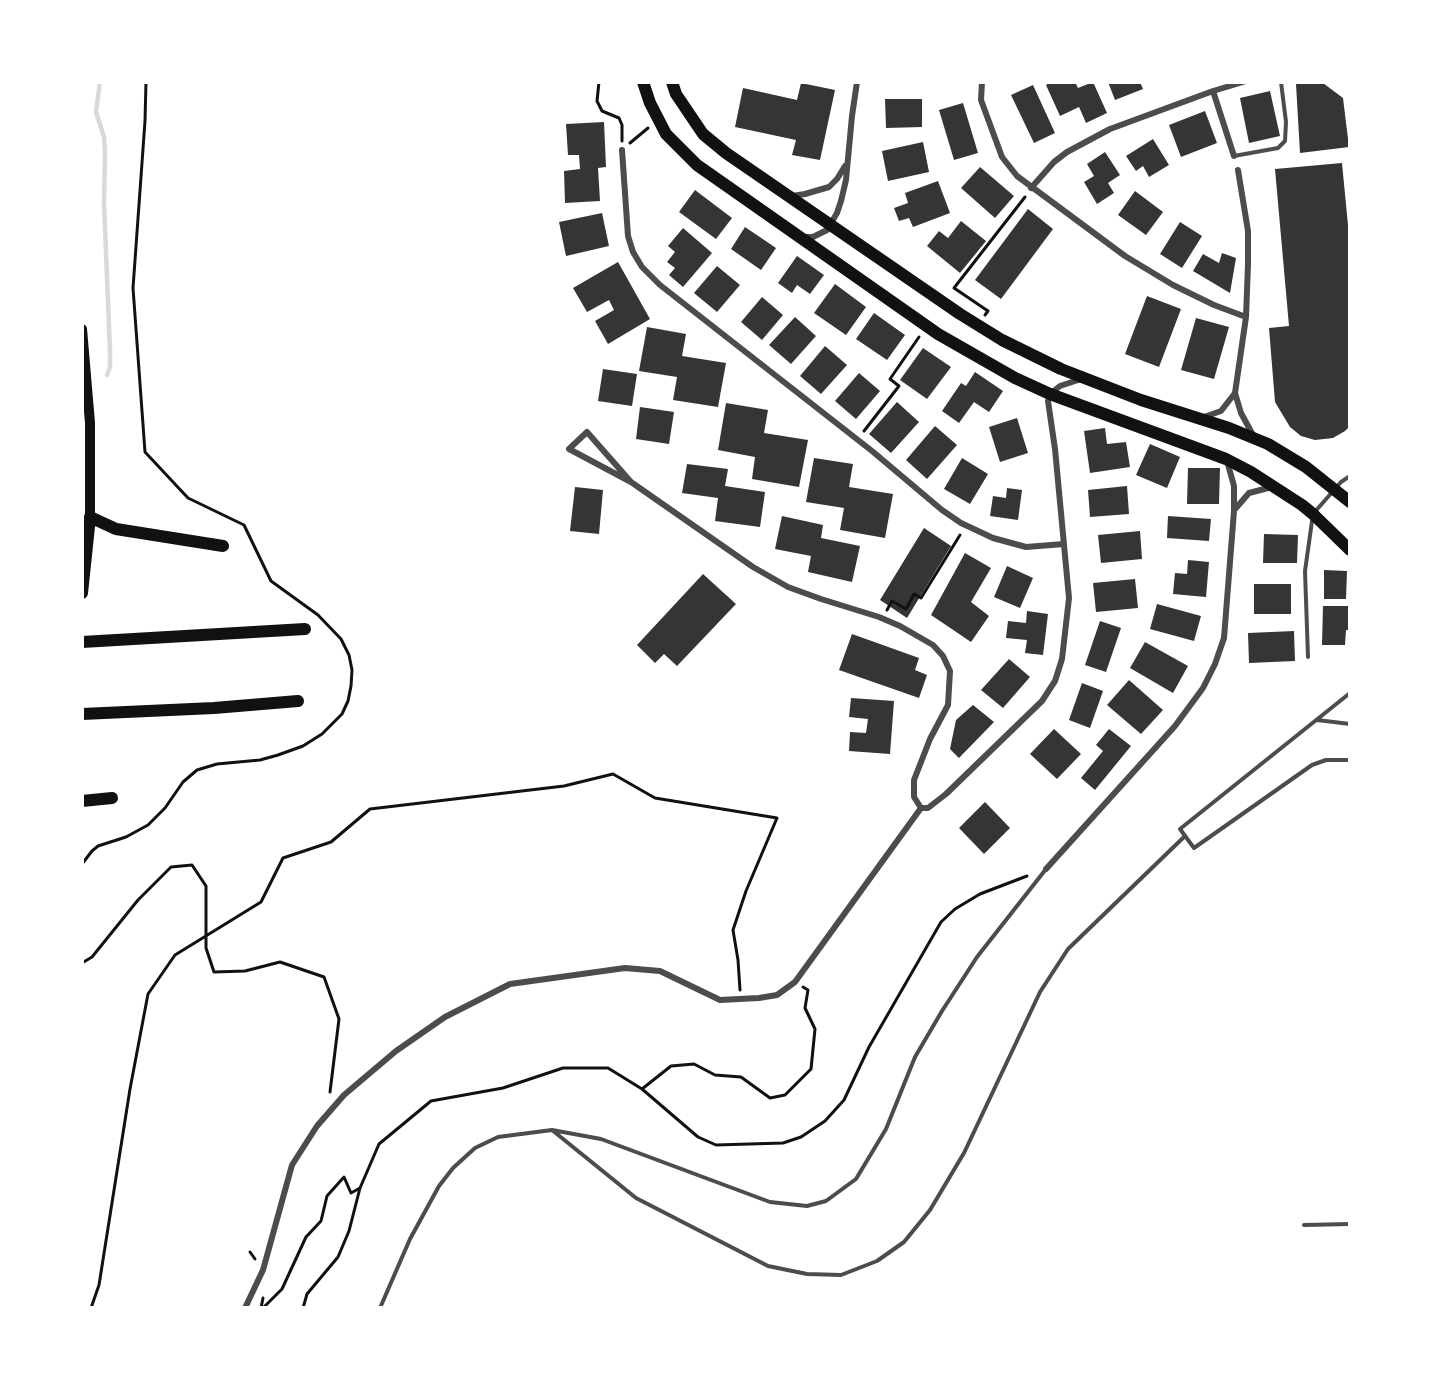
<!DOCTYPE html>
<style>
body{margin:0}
#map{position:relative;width:1432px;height:1390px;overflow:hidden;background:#fff;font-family:Raleway,sans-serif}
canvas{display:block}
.frame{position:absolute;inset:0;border:84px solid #fff;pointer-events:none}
</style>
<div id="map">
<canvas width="1432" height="1390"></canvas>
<div class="frame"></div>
</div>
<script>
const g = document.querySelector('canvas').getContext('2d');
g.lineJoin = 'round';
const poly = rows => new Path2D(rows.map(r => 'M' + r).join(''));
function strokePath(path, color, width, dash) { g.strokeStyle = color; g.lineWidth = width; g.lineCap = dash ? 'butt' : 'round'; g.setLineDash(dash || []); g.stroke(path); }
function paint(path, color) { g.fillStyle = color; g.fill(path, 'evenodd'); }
const stream = poly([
 [100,82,96,112,104,137,105,152,104,203,110,350,110,367,107,375]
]);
const building = poly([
 [1051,82,1075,82,1078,88,1093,82,1107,113,1086,123,1079,107,1060,116,1046,85],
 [1108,82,1140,82,1143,89,1115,100],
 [1305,82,1323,83,1343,98,1349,147,1300,153,1296,84],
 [801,83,835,90,820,160,792,155,796,140,735,127,743,88,797,100],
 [1033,85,1055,133,1034,143,1011,95],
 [1270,91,1280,136,1249,143,1240,98],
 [885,99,922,99,922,127,886,128],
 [963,103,978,153,954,160,939,110],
 [1205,111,1217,143,1181,157,1169,125],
 [604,122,606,167,598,168,600,201,565,203,564,171,580,169,579,155,568,155,566,124],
 [1153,139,1169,165,1149,177,1143,166,1136,171,1126,156],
 [923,142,929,172,888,181,882,151],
 [1105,152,1120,175,1108,183,1114,193,1097,204,1084,182,1094,176,1087,164],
 [1342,163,1350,246,1350,426,1345,431,1333,438,1315,440,1301,436,1290,427,1275,402,1269,328,1289,326,1275,169],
 [980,167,1014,196,995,218,961,188],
 [938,181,950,213,913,227,909,218,899,221,894,208,908,203,905,193],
 [695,190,732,218,716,239,679,212],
 [1135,191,1163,212,1146,235,1118,215],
 [1028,209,1053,229,1001,299,975,280],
 [602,213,609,246,566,256,559,222],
 [961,221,986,241,960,273,927,246,939,231,948,238],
 [1180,222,1202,236,1182,268,1160,254],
 [745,227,776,248,761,270,731,249],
 [683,228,712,253,683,287,669,275,675,268,667,262,675,252,668,246],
 [1222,253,1236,258,1230,293,1193,271,1203,254,1219,263],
 [797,256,824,275,810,294,797,285,792,293,778,283],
 [618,262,650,319,608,344,595,321,614,310,609,300,587,312,573,288],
 [717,266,740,285,717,312,694,293],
 [835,284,866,307,846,335,814,313],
 [1147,296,1181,309,1159,367,1125,354],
 [762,297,783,315,762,340,741,322],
 [874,313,905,335,887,360,856,339],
 [795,317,816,336,791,364,769,345],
 [1196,318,1229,327,1214,379,1181,370],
 [647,327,686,334,682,356,726,363,718,407,673,400,677,377,639,371],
 [825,346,847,365,821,394,800,376],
 [923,348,951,367,927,399,900,380],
 [603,369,637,374,632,406,598,401],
 [975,372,1003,391,989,412,974,402,959,423,942,411,961,383,966,386],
 [859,373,880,391,856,419,835,401],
 [897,402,919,422,891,453,869,434],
 [726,403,768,410,764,433,808,440,799,487,752,479,755,457,718,450],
 [640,407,674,412,669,444,636,439],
 [1017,418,1028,453,1000,462,989,427],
 [935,426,957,445,927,479,906,460],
 [1105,428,1107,444,1126,442,1130,467,1090,473,1084,431],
 [1150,444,1180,457,1167,488,1136,475],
 [814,458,853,464,849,487,893,494,885,538,840,530,844,508,806,502],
 [962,458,988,474,970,504,944,489],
 [687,464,728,469,725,486,765,492,760,527,715,521,718,498,682,493],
 [1188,468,1220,468,1219,504,1187,504],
 [1127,486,1129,514,1090,517,1088,490],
 [575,487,603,490,599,534,570,531],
 [1007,488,1022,490,1018,520,990,516,993,496,1006,498],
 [782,516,823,525,821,538,860,546,852,582,808,572,811,556,775,549],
 [1168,516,1211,519,1209,541,1167,538],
 [924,528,951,546,907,618,880,600],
 [1140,531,1142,559,1101,563,1098,535],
 [1264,534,1298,535,1297,563,1263,563],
 [965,553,991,568,971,602,989,616,971,642,931,615],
 [1188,560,1209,562,1206,597,1173,594,1175,573,1187,574],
 [1007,566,1033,578,1020,608,994,597],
 [1324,570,1347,571,1346,599,1324,599],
 [703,574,736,604,677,666,664,654,655,663,637,645],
 [1135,579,1138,608,1096,612,1093,583],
 [1254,584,1291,584,1291,614,1254,614],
 [1157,604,1201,616,1194,641,1150,629],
 [1323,606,1350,606,1350,630,1346,630,1345,645,1322,645],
 [1027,611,1048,614,1043,655,1025,653,1027,640,1006,638,1008,621,1026,623],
 [1100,621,1121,628,1106,672,1085,665],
 [1294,631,1295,661,1249,663,1248,633],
 [852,634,919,658,915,670,927,675,919,698,839,670],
 [1145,642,1188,666,1173,693,1130,668],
 [1009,659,1030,677,1003,708,981,690],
 [1129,680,1163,710,1141,734,1107,705],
 [1082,683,1103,691,1090,728,1069,720],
 [851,698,894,701,890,754,849,751,850,732,866,733,868,719,849,717],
 [973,705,994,722,959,758,950,749,956,720],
 [1054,729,1081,754,1057,779,1030,754],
 [1109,729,1131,746,1095,790,1081,778,1103,751,1096,745],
 [985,802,1010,828,984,854,959,828]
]);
const path = poly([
 [599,82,597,101,602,111,619,118,622,125,622,141],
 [630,143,648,128],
 [985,315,988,311,954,288,1025,197],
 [864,431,899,386,890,379,919,337],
 [887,610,892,601,906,609,914,594,921,598,960,535],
 [82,864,92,851,98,846,126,837,148,825,165,808,183,782,197,770,217,764,260,760,278,755,303,746,322,734,342,714,348,701,351,686,352,670,349,655,341,639,318,615,271,581,244,525,188,498,145,452,133,288,145,121,146,82],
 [82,963,92,957,138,900,171,867,192,865,206,886,206,948,214,972,245,971,280,962,324,977,339,1019,330,1092],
 [642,1089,698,1137,716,1145,783,1143,801,1137,825,1121,844,1100,869,1047,941,922,955,909,980,894,1027,876],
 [250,1252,255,1259],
 [91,1308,99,1285,130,1089,148,994,175,955,261,902,283,858,331,842,370,809,564,786,613,774,655,798,777,818,746,891,733,930,738,960,740,990],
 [261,1308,263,1298],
 [263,1308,282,1289,306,1237,321,1221,327,1196,344,1177,351,1193,360,1188,379,1144,431,1101,503,1088,563,1068,608,1068,642,1089,671,1066,694,1064,715,1075,741,1077,770,1098,785,1095,811,1069,815,1029,805,1008,808,990,803,987],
 [303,1308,307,1294,338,1257,349,1231,360,1188]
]);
const service = poly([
 [1234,156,1278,148,1285,141,1286,122,1281,82],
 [1308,657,1305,571,1313,514,1341,482,1350,476],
 [1350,693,1180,829,1194,848,1312,765,1326,760,1350,760],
 [1317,720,1350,724],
 [552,1130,636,1198,768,1266,807,1274,841,1275,877,1261,904,1242,930,1210,964,1153,1040,992,1068,949,1185,836],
 [1304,1225,1350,1224],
 [380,1308,410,1239,439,1186,453,1168,475,1148,498,1137,552,1130,601,1139,770,1202,807,1206,826,1201,856,1179,886,1129,915,1057,942,1011,977,957,1046,869]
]);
const minor = poly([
 [982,82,981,100,1002,157,1017,176,1125,256,1173,285,1214,305,1246,317],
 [1213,91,1234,156],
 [622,150,628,236,633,252,642,267,660,285,872,451,942,510,961,523,993,538,1026,547,1064,544],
 [1238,170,1248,231,1248,264,1246,317,1235,393,1241,413,1254,437],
 [1031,188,1054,162,1067,152,1110,129,1213,91,1243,82],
 [792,196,805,194,829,187,837,179,845,166],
 [804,237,813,237,827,230,837,213,841,201,846,180,852,116,857,82],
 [1204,417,1221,411,1235,393],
 [631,482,569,449,587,432,631,482,753,567,788,587,821,599,879,617,900,626,933,645,943,656,950,671,948,705,930,739,914,780,914,797,921,808],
 [1236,508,1249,493,1272,487],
 [921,808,928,808,946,794,1042,701,1055,681,1062,659,1069,598,1055,449,1048,401,1050,394,1060,386,1081,379],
 [1046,869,1175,726,1203,688,1215,664,1224,638,1234,511,1234,486,1227,461],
 [245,1308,263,1270,292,1165,317,1126,344,1095,396,1051,445,1017,510,984,625,968,660,971,720,1000,759,998,777,995,795,982,921,808]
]);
const secondary = poly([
 [82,329,90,423,90,517]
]);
const primary = poly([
 [643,82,650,103,666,134,697,165,938,334,1015,378,1050,394,1226,459,1251,472,1302,505,1313,514,1350,550],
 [672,82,676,94,703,134,726,153,960,314,1002,340,1061,369,1141,400,1229,428,1268,444,1306,467,1350,502]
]);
const trunk = poly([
 [82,593,90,517,116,529,223,546],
 [82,642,305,629],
 [82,714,214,708,298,701],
 [82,801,112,798]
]);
strokePath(stream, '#d9d9d9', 4.5);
paint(building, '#353535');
strokePath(path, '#111', 3);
strokePath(service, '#4c4c4c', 4);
strokePath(minor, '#4c4c4c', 6);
strokePath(secondary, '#111', 10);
strokePath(primary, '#111', 12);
strokePath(trunk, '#111', 12);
</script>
